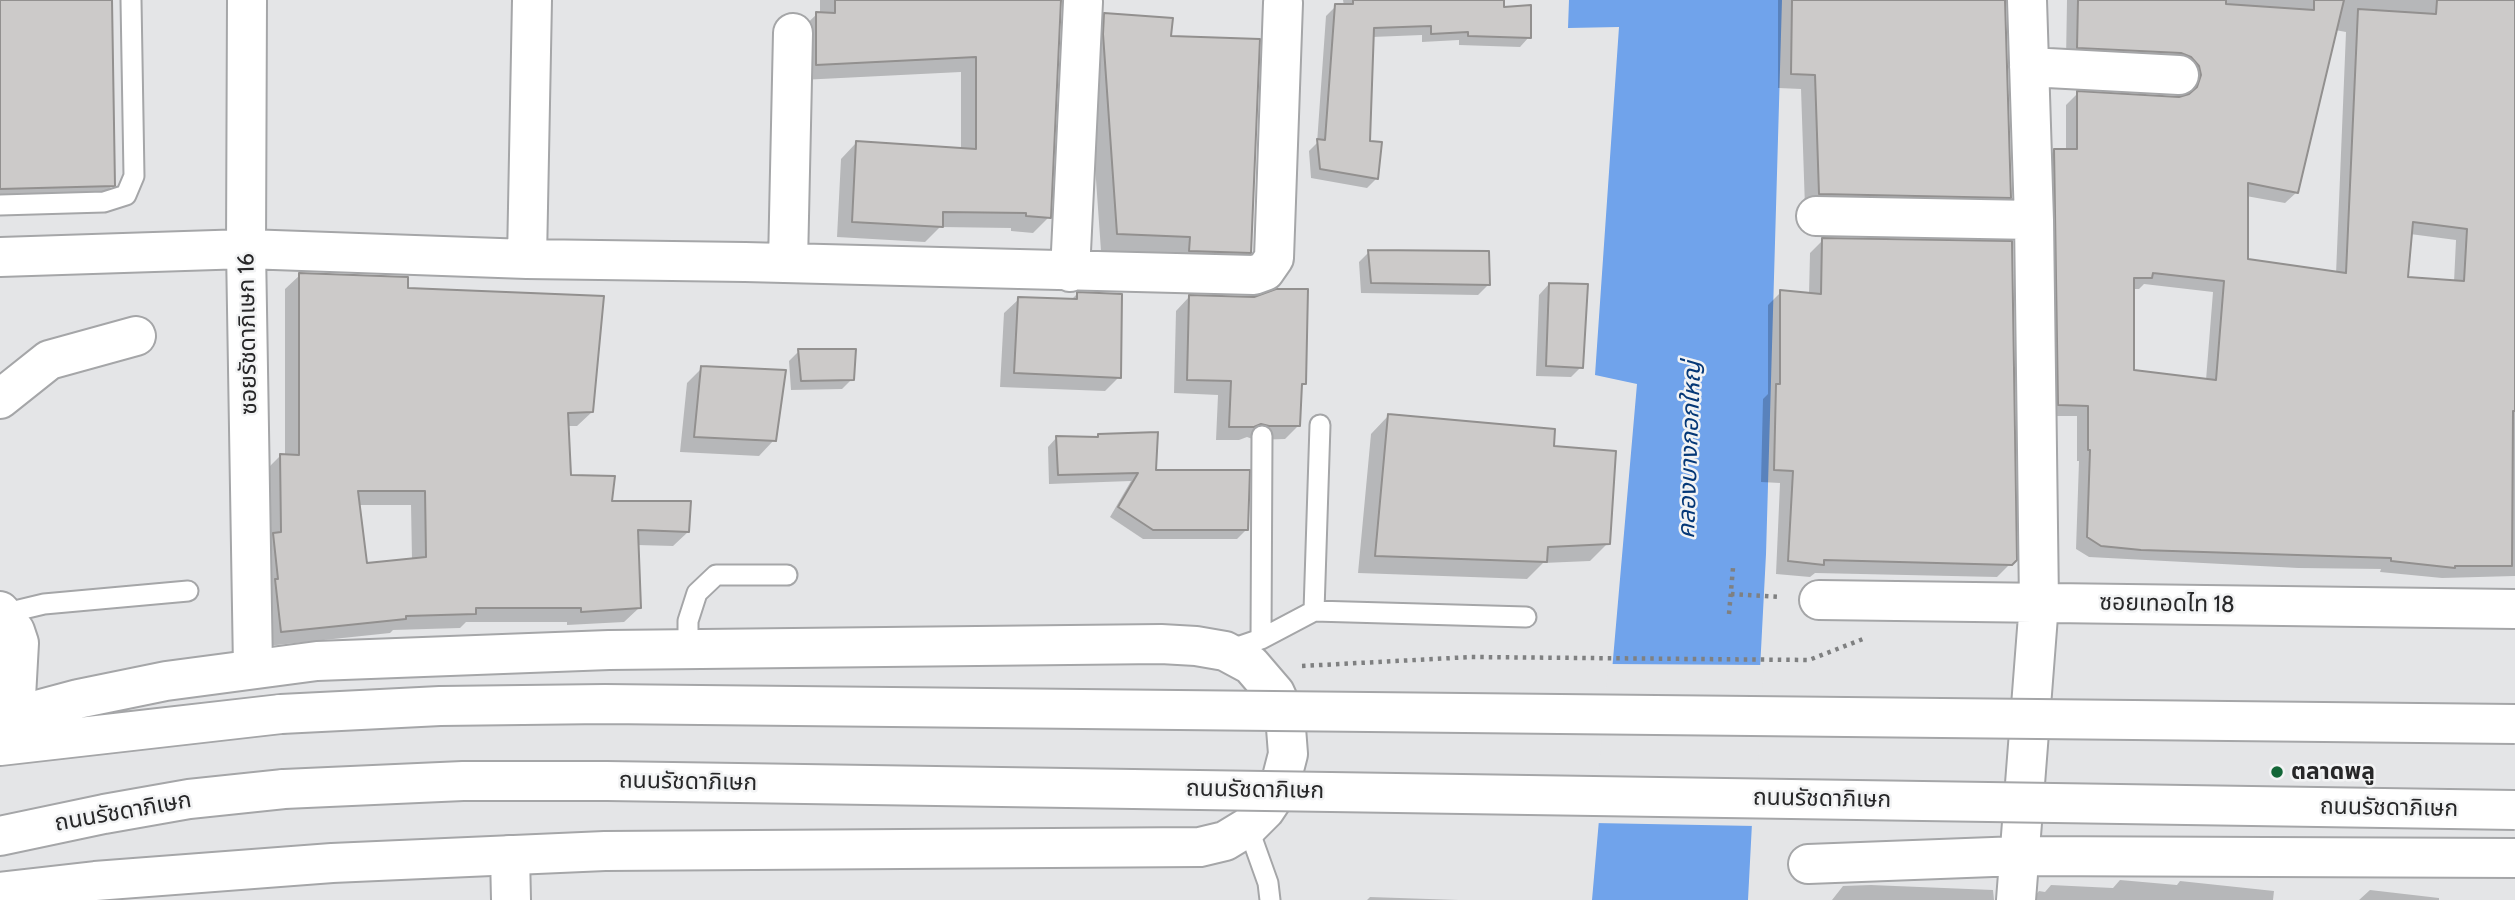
<!DOCTYPE html>
<meta charset="utf-8">
<style>
body{margin:0}
canvas{display:block;background:#e4e5e7}
</style>
<canvas width="2515" height="900"></canvas>
<script>
const g = document.querySelector('canvas').getContext('2d');
g.lineJoin = 'round';
function paint(path, color) { g.fillStyle = color; g.fill(path, 'evenodd'); }
const poly = rows => new Path2D(rows.map(r => 'M' + r).join(''));
function strokePath(path, color, width, dash) { g.strokeStyle = color; g.lineWidth = width; g.lineCap = dash ? 'butt' : 'round'; g.setLineDash(dash || []); g.stroke(path); }
function drawText(font, color, halo, rows, align = 'center') {
  g.font = font + ' Cabin,"Noto Sans Thai",sans-serif'; g.lineWidth = 5; g.setLineDash([]); g.textBaseline = 'middle'; g.strokeStyle = halo; g.fillStyle = color; for (const [text, x, y, turn = 0] of rows) {
    g.save(); g.translate(x, y); g.rotate((+turn || 0) * Math.PI / 180); g.textAlign = isNaN(turn) ? turn : align; if (halo) g.strokeText(text, 0, 0); g.fillText(text, 0, 0); g.restore();
  }
}
const water = poly([
 [1569,0,1782,0,1766,554,1748,900,1592,900,1637,384,1595,375,1619,27,1568,28]
]);
const pier = poly([
 [1608,664,1764,665,1755,826,1594,823]
]);
const shadow = poly([
 [0,0,110,0,113,185,94,204,0,206],
 [820,0,1060,0,1049,217,1033,233,1011,231,1011,228,940,227,925,242,837,237,841,159,856,143,961,149,961,72,801,80,801,29,817,14,820,14],
 [1343,0,1502,0,1502,9,1529,37,1520,47,1459,45,1459,40,1422,42,1422,35,1372,37,1368,143,1377,178,1367,188,1311,178,1309,151,1317,143,1326,16,1336,6,1344,6],
 [1778,0,2005,0,2010,197,1995,212,1805,208,1801,89,1778,88],
 [2067,0,2515,0,2515,576,2442,578,2380,572,2381,569,2298,568,2089,557,2076,549,2079,461,2077,461,2077,416,2047,416,2043,162,2054,151,2066,151,2066,105,2078,93,2179,99,2187,96,2190,88,2066,59],
 [2335,30,2346,32,2336,274,2247,261,2246,196,2285,203,2297,192],
 [2410,234,2456,240,2454,282,2406,279],
 [2144,284,2213,292,2206,380,2132,372,2132,289,2139,289],
 [1105,15,1169,37,1249,252,1232,269,1173,268,1173,253,1101,251,1087,52,1088,32],
 [1823,240,2015,559,1997,577,1815,573,1810,577,1776,574,1780,483,1761,482,1763,399,1768,394,1768,305,1781,292,1809,294,1810,253],
 [1369,252,1488,285,1478,295,1361,293,1359,262],
 [300,275,406,290,592,412,577,426,567,426,569,476,610,503,688,532,673,546,637,545,639,608,624,622,567,625,567,622,466,622,460,628,393,630,390,633,267,646,266,470,281,455,285,456,285,289],
 [358,505,411,505,412,560,366,564],
 [1549,284,1581,367,1571,377,1536,376,1539,295],
 [1077,294,1119,377,1105,391,1000,387,1004,313,1019,299,1071,300],
 [1189,297,1254,299,1305,383,1300,388,1299,425,1285,439,1255,440,1247,437,1239,440,1216,440,1218,395,1174,393,1176,311],
 [799,351,852,379,842,389,791,390,789,361],
 [702,368,774,440,759,456,680,452,687,383],
 [1388,416,1608,543,1590,561,1543,563,1527,579,1358,573,1371,434],
 [1099,436,1154,472,1247,529,1237,539,1143,539,1110,517,1131,481,1049,484,1048,447,1057,437,1095,439],
 [2120,880,2177,885,2180,881,2274,891,2273,900,2031,900,2039,891,2045,892,2051,885,2113,888],
 [1871,885,1993,890,1994,900,1832,900,1843,886],
 [2370,890,2439,898,2439,900,2359,900],
 [1370,897,1459,900,1367,900]
]);
const building = poly([
 [0,0,112,0,115,186,0,189,0,0],
 [835,0,1061,0,1051,218,1026,216,1026,213,943,212,943,227,852,222,856,141,976,149,976,57,816,65,816,12,835,13,835,0],
 [1353,0,1504,0,1504,7,1531,5,1531,38,1468,36,1468,32,1431,34,1431,26,1374,28,1370,141,1382,142,1378,179,1320,169,1317,139,1325,140,1335,4,1353,4,1353,0],
 [1792,0,2005,0,2011,198,1819,194,1815,75,1791,74,1792,0],
 [2078,0,2226,0,2226,4,2314,10,2314,0,2344,0,2298,193,2248,183,2248,259,2346,273,2358,9,2436,14,2437,0,2515,0,2515,411,2513,411,2512,566,2455,566,2455,568,2391,561,2391,558,2141,550,2101,546,2087,537,2090,450,2088,450,2088,406,2058,405,2054,149,2077,149,2077,91,2179,97,2189,94,2197,87,2201,75,2199,66,2191,57,2181,53,2077,48,2078,0],
 [2413,222,2467,229,2464,281,2408,277,2413,222],
 [2153,273,2224,281,2216,380,2134,370,2134,278,2152,278,2153,273],
 [1104,13,1173,18,1171,36,1260,39,1251,253,1189,251,1190,237,1117,234,1103,34,1104,13],
 [1822,238,2012,241,2017,560,2012,565,1824,560,1824,565,1788,561,1793,471,1774,470,1776,384,1780,384,1780,290,1821,294,1822,238],
 [1368,250,1489,251,1490,285,1371,283,1368,250],
 [299,273,408,277,408,288,604,296,593,412,568,413,571,475,615,476,612,501,691,501,689,532,638,530,641,608,581,612,581,608,476,608,476,614,406,616,406,619,281,632,275,579,278,579,273,533,281,532,280,454,299,455,299,273],
 [358,491,425,491,426,557,367,563,358,491],
 [1549,283,1588,284,1583,368,1546,366,1549,283],
 [1276,289,1308,289,1306,384,1302,384,1300,426,1269,426,1261,424,1254,427,1229,427,1231,381,1187,380,1189,295,1254,297,1276,289],
 [1077,292,1122,294,1121,378,1014,373,1018,297,1077,299,1077,292],
 [798,349,856,349,854,380,801,381,798,349],
 [701,366,786,370,776,441,694,437,701,366],
 [1388,414,1555,429,1554,446,1616,451,1610,544,1548,547,1547,562,1375,556,1388,414],
 [1158,432,1156,470,1250,470,1248,530,1153,530,1118,507,1138,473,1058,475,1056,436,1098,437,1098,434,1158,432]
]);
const path = poly([
 [1731,594,1781,597],
 [1729,614,1733,568],
 [1302,666,1471,657,1809,660,1863,639]
]);
const service = poly([
 [0,205,104,202,126,195,134,176,131,0],
 [1314,611,1320,425],
 [2,614,44,604,188,591],
 [1261,639,1262,436],
 [688,649,688,621,697,593,716,575,787,575],
 [1226,651,1261,639,1314,611,1526,617],
 [1248,827,1268,883,1270,900]
]);
const minor = poly([
 [247,0,246,249,253,668],
 [2029,67,2179,75],
 [1816,216,2034,220],
 [0,257,246,249,527,259,745,262,1254,275,1265,271,1274,258,1283,3],
 [527,259,532,0],
 [788,263,793,33],
 [1070,272,1083,2],
 [0,399,49,360,136,336],
 [1819,600,2515,609],
 [0,611,15,631,19,643,15,715],
 [510,855,511,900],
 [1808,864,2019,856,2515,858],
 [2016,900,2039,603,2034,220,2027,0]
]);
const primary = poly([
 [0,720,78,699,166,681,317,661,609,650,1161,644,1196,646,1225,651,1251,665,1275,693,1285,715,1288,754,1279,789,1265,810,1248,827,1225,841,1200,847,605,851,332,863,95,881,0,892],
 [0,746,281,714],
 [0,836,104,814,189,799,284,789]
]);
const primaryBridge = poly([
 [281,714,440,706,605,704,2515,724],
 [284,789,463,781,607,781,2515,810]
]);
const markers = [
 [2277,772,7,"#136637"]
];
const streetNames = [
 ["ซอยรัชดาภิเษก 16",248,334,-91],
 ["ซอยเทอดไท 18",2167,604,1],
 ["ถนนรัชดาภิเษก",688,782,1],
 ["ถนนรัชดาภิเษก",1255,790,1],
 ["ถนนรัชดาภิเษก",1822,799,1],
 ["ถนนรัชดาภิเษก",2389,808,1],
 ["ถนนรัชดาภิเษก",123,812,-10]
];
const poiNames = [
 ["ตลาดพลู",2291,772]
];
const waterNames = [
 ["คลองบางกอกใหญ่",1690,450,-88]
];
paint(water, '#70a3eb');
paint(pier, '#e4e5e7');
paint(shadow, '#0003');
paint(building, '#cccac9');
strokePath(building, '#92908f', 2);
strokePath(service, '#a5a6a8', 23);
strokePath(minor, '#a5a6a8', 42);
strokePath(primary, '#a5a6a8', 42);
strokePath(path, '#7f8081', 4.5, [3.5, 5]);
strokePath(service, '#fff', 19);
strokePath(minor, '#fff', 38);
strokePath(primary, '#fff', 38);
strokePath(primaryBridge, '#a5a6a8', 42, []);
strokePath(primaryBridge, '#fff', 38);
for (const [x, y, r, color] of markers) { const dot = new Path2D(); dot.arc(x, y, r, 0, 2 * Math.PI); g.fillStyle = color; g.fill(dot); strokePath(dot, '#f2f3f4', 2.5); }
drawText('23px', '#272728', '#f2f3f4', streetNames);
drawText('bold 23px', '#272728', '#f2f3f4', poiNames, 'left');
drawText('italic 24px', '#043776', '#f2f3f4', waterNames);
</script>
